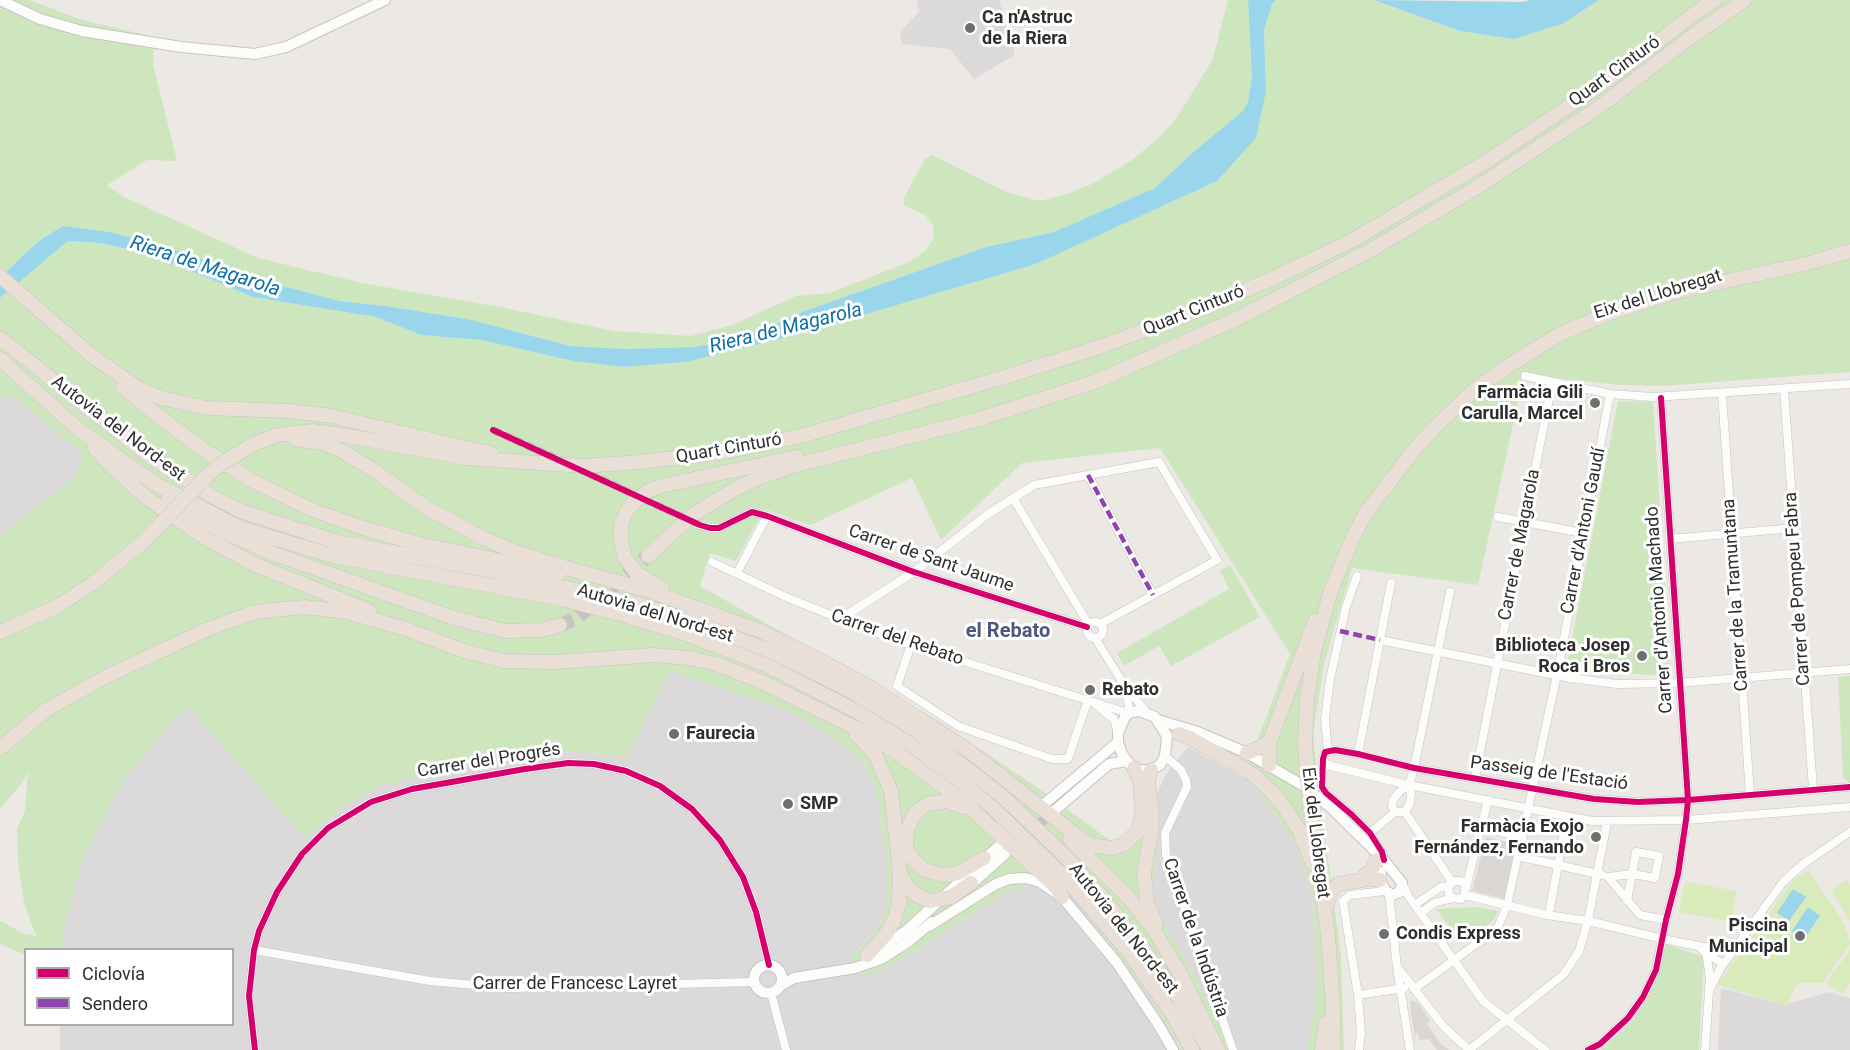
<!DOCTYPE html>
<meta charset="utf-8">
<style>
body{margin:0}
#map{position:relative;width:1850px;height:1050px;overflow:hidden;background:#ece8e4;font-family:Roboto,sans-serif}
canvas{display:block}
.legend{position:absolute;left:24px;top:948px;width:210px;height:78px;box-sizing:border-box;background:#fff;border:2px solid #ababab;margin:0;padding:8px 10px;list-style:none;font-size:18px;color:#2e2e2e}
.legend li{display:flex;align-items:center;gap:12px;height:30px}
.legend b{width:30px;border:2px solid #ababab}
</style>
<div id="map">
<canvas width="1850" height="1050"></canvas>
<ul class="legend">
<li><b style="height:8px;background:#d6006c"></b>Ciclovía</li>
<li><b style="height:8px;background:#8e44ad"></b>Sendero</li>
</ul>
</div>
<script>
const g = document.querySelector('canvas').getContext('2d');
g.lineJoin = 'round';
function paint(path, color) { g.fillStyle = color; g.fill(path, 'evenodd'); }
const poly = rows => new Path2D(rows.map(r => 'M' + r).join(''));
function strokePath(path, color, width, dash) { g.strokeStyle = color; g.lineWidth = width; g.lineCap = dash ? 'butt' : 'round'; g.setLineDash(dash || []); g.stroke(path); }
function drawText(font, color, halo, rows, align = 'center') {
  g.font = font + ' Roboto,sans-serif'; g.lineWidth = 6; g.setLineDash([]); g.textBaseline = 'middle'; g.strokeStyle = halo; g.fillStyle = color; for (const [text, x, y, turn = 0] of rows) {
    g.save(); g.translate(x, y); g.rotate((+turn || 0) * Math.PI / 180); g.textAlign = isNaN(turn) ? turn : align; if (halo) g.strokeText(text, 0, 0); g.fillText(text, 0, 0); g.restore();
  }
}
const industrial = poly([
 [917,0,999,0,1015,55,974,79,950,49,902,44,900,32,919,12],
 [10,393,83,454,75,477,0,535,0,400],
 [669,670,787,710,834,738,865,763,876,791,887,859,888,902,879,927,861,948,850,956,898,962,1007,891,1025,888,1046,869,1064,886,1148,993,1182,1050,60,1050,60,1025,232,1024,232,950,62,949,64,926,84,857,126,776,173,721,188,706,305,838,339,810,382,785,490,759,555,750,627,756],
 [1188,747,1251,782,1296,844,1313,897,1318,985,1307,1050,1236,1050,1151,899,1157,832,1157,795,1165,775],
 [1721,988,1784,1005,1829,992,1850,998,1850,1050,1718,1050]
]);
const green = poly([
 [0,0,29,0,79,19,154,37,153,65,177,161,147,160,107,185,124,197,258,258,362,283,505,308,614,331,691,336,732,325,796,296,830,293,909,262,926,250,934,238,933,225,925,215,904,205,904,198,921,166,925,159,932,155,1004,191,1039,201,1064,195,1092,184,1132,160,1156,140,1176,119,1213,59,1228,0,1248,0,1252,77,1248,102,1243,112,1189,156,1155,188,1054,232,986,247,802,312,745,338,694,347,625,349,570,346,472,320,386,306,340,301,240,275,192,255,111,232,63,226,43,238,21,257,0,279],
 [1276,0,1374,0,1460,31,1564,23,1599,0,1850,0,1850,372,1661,386,1618,385,1524,374,1478,585,1352,568,1324,664,1313,735,1325,839,1341,955,1344,1050,1307,1050,1318,985,1313,897,1296,844,1251,782,1243,778,1290,654,1160,448,1022,463,941,540,912,478,810,525,764,509,736,561,710,553,700,586,937,720,1035,786,1114,843,1145,833,1157,832,1151,899,1236,1050,1182,1050,1148,993,1064,886,1046,870,1025,888,1007,891,898,962,860,977,850,956,861,948,879,927,888,902,887,859,876,791,865,763,834,738,787,710,669,671,627,757,555,750,490,759,382,785,339,810,305,838,188,707,173,721,126,776,84,857,64,926,62,949,26,950,25,955,0,944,0,921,25,934,36,936,24,903,18,862,17,829,25,811,28,772,20,786,0,808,0,535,75,477,83,454,10,393,0,400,0,298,68,241,100,243,137,251,167,261,253,297,376,317,421,335,481,340,573,361,624,367,686,362,792,336,1036,264,1217,181,1266,91,1264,30,1272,3],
 [1618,401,1653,402,1671,676,1566,670],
 [1230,565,1260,617,1171,666,1159,646,1124,666,1117,653,1229,589,1220,571],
 [1850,676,1850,783,1843,778,1838,677],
 [1476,907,1498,911,1494,920,1462,943,1436,909],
 [1666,944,1704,957,1699,1050,1601,1050,1634,1020,1646,1000]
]);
const pitch = poly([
 [1808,870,1841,918,1850,941,1850,944,1822,983,1802,983,1795,987,1787,1006,1719,985,1719,982,1794,879],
 [1847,880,1850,885,1850,921,1831,890],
 [1685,882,1737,891,1731,922,1679,912],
 [1850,950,1850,983,1842,994,1826,983]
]);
const plaza = poly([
 [1486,837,1516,844,1505,899,1472,891],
 [1411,1000,1418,1003,1443,1040,1456,1050,1443,1040,1430,1021,1427,1024,1440,1043,1449,1050,1437,1050,1429,1039,1419,1040,1418,1033,1415,1034,1417,1050,1410,1006]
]);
const water = poly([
 [1248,0,1276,0,1272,4,1264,30,1266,91,1256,138,1217,181,1036,264,792,336,686,362,624,367,573,361,481,340,421,335,376,317,253,297,167,261,137,251,100,243,68,241,0,298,0,279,21,257,43,238,63,226,111,232,192,255,240,275,340,301,386,306,472,320,570,346,625,349,694,347,745,338,802,312,986,247,1054,232,1155,188,1189,156,1243,111,1248,102,1252,77],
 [1374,0,1523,2,1530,0,1599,0,1564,23,1514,39,1460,31],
 [1793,889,1806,897,1789,921,1777,913],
 [1808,907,1820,916,1804,939,1792,931]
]);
const streetTunnel = poly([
 [493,430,560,460],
 [579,469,700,525]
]);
const secondaryTunnel = poly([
 [1007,852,1054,811]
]);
const highwayTunnel = poly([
 [560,625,577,618,648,556]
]);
const street = poly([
 [1525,376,1610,394,1653,397,1850,384],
 [1784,390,1813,789],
 [1722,394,1750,795],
 [1088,475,1153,595],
 [1013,498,1089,625],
 [1498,517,1583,533],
 [700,525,710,528,719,528,752,512,767,516,914,572,1087,627],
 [1670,539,1794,528],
 [712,562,788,598,892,639,1128,713],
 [737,573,767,516],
 [840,619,914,572,988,514,1034,485,1159,462,1217,560,1100,624],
 '1087 630a8 8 0 1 1 16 0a8 8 0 1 1-16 0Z',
 [1095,638,1123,683,1146,712],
 [1380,640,1570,678,1617,684,1679,683,1850,669],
 [911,645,897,686,958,726,1052,759,1068,759,1088,700],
 [1125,688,1130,712],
 [1097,706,1114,719,1118,733],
 [1328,751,1325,719,1330,679,1346,607,1357,576],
 [1358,754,1391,583],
 [1165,756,1181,770,1186,780,1187,787,1165,833,1166,855,1233,1050],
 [1323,759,1327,765,1409,785,1592,821,1686,820,1850,807],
 [1475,778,1552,383],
 [1409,785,1414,768,1450,592],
 [1395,812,1392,806,1393,800,1399,792,1409,785],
 [1405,812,1452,882],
 [1481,827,1523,838],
 [1370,833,1395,812,1405,812,1410,803,1411,793,1409,785],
 [1636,852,1659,856,1655,878,1632,874,1636,852],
 [1383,855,1370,833,1352,815,1326,793,1322,787,1323,759,1325,752,1335,750,1358,754,1414,768,1594,799,1638,802,1688,800,1850,787],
 [1518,856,1602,875],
 [1402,883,1409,897,1483,1001,1545,1050],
 [1466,888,1488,800],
 [1389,894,1397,967,1410,1050],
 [1465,895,1547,915,1588,921,1663,939,1719,950,1728,949,1742,940],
 [1627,900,1632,874,1608,877,1640,915,1666,920],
 [1416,904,1441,887,1448,886,1455,881,1461,881,1465,885,1465,895,1461,899,1453,898,1449,894,1448,886],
 [1550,908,1565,827],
 [1421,913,1434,903,1453,898],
 [1699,947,1706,953,1710,977,1705,1050],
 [254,950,430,981,508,988,754,982],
 [1706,953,1723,964],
 [1398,968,1444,1027,1469,1050],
 [1414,989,1497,929,1507,906,1557,675,1610,394],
 [1710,989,1720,969,1783,882,1803,864,1850,832],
 [771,993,786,1050],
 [1358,995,1404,988],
 [255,1050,249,996,254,950,259,931,277,892,302,854,328,828,371,802,412,789,525,769,568,763,594,764,626,771,660,786,692,809,720,840,743,877,756,912,769,965],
 [1359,1050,1361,1034,1358,995,1343,901,1350,895,1385,891],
 [1469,1050,1564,974,1579,951,1588,921,1607,822],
 [1588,1050,1600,1044,1628,1018,1643,997,1656,970,1666,920,1678,874,1686,820,1688,800,1661,398]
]);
const secondary = poly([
 [0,0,40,19,82,31,181,47,255,54,286,47,385,0],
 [1140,711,1155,717,1167,736,1165,756,1160,765,1151,770,1139,770,1130,765,1122,754,1118,742,1118,733,1125,717,1130,712,1140,711],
 [1158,720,1198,732,1247,753,1302,785,1329,806,1384,860,1402,883,1400,892,1392,895,1385,890,1380,880,1381,872],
 [1044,804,1118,742],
 [1054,811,1109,764,1126,761],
 [967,888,1005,854],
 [929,926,996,884,1009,879,1025,878,1040,882,1062,897,1117,963,1158,1024,1173,1050],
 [875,951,906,931,999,846],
 '754 979a14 14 0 1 1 28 0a14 14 0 1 1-28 0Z',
 [780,986,794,978,855,968,881,959,908,942,932,922]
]);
const highway = poly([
 [0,276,92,356,138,388,161,398,207,408,290,411,332,416,461,447,491,453],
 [0,338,150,457,215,498,241,511,337,542,487,570,637,604,692,621,770,651,849,690,914,729,969,770,1003,797,1060,851,1099,893,1142,947,1179,998,1209,1050],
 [0,359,77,428,154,483,240,528,334,556,561,599,623,615,683,633,766,665,856,711,910,744,963,783,994,809,1066,879,1128,951,1173,1015,1192,1050],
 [123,387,158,416,204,450,251,480,310,509,363,528,419,544,559,573],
 [295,439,323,443,340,450,375,471,425,507,485,539,516,552,570,569,650,591,760,631,802,651,870,687,969,751,1076,835,1090,845,1112,848,1123,845,1137,832,1141,821,1142,808,1140,782,1134,768],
 [252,445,277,435,313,431,348,436,466,458,583,466,640,462,725,452,801,436,1008,376,1099,347,1189,314,1269,280,1351,241,1487,161,1609,79,1691,16,1715,0],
 [95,448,110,465,148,499,207,539,256,565,369,611],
 [168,500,224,532,272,553,451,617,505,631,542,630,560,625],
 [648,556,691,516,733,490,756,479,792,466,980,419,1097,381,1236,319,1371,250,1476,188,1598,108,1691,37,1745,0],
 [662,588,636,573,625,557,621,542,621,525,626,512,635,501,648,491,661,486,796,457],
 [0,632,58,606,93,583,142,543],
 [856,734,875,754,891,791,900,873,899,904,895,918,887,933,867,955],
 [1179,734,1190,738,1243,768,1256,777,1272,792,1285,808,1299,830,1312,863],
 [1305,743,1307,699,1314,652,1331,590,1353,537,1365,514,1414,450,1435,427,1472,392,1508,366,1560,334,1607,314,1672,293,1809,263,1850,251],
 [0,748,46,710,107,676,208,629,252,613,272,610,304,607,347,612,406,629,464,651,504,661,555,662,654,655,689,658,716,664,760,681,866,733,896,752,963,801,1056,887,1062,897],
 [1247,753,1269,743],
 [1269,765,1269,743,1315,621],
 [1151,770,1148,781,1151,808,1151,833,1144,873,1147,903,1156,924],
 [963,807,947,801,927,804,919,810,914,815,907,830,906,849,910,856,924,870,943,875,958,873,984,858],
 [1310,809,1328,935,1333,1007,1333,1050],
 [1070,839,1126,895,1153,928,1182,977,1218,1050],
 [901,875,909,889,917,895,929,901,951,897,971,883],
 [1365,875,1371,871,1376,860],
 [1326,908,1331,892,1338,884,1368,879,1380,880],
 [1322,1050,1326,1023]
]);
const highwayBridge = poly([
 [142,543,208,475,221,464,252,445],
 [1305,743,1310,809]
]);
const quiet = poly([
 [1088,475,1153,595],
 [1340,631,1380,640]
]);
const cycleway = poly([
 [493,430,700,525,710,528,719,528,752,512,767,516,914,572,1087,627],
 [1384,860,1382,852,1370,833,1352,815,1326,793,1322,787,1323,759,1325,752,1335,750,1358,754,1414,768,1594,799,1638,802,1688,800,1850,787],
 [255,1050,249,996,254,950,259,931,277,892,302,854,328,828,371,802,412,789,525,769,568,763,594,764,626,771,660,786,692,809,720,840,743,877,756,912,769,965],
 [1588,1050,1600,1044,1628,1018,1643,997,1656,970,1666,920,1678,874,1686,820,1688,800,1661,398]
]);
const markers = [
 [970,28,6,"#706f6e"],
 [1595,403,6,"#706f6e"],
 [1642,656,6,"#706f6e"],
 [1090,690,6,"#706f6e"],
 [674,734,6,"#706f6e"],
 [788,804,6,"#706f6e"],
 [1596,837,6,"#706f6e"],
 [1384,934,6,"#706f6e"],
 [1800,936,6,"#706f6e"]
];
const poiNames = [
 ["Ca n'Astruc",982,18],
 ["de la Riera",982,39],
 ["Farmàcia Gili",1583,393,"right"],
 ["Carulla, Marcel",1583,414,"right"],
 ["Biblioteca Josep",1630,646,"right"],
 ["Roca i Bros",1630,667,"right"],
 ["Rebato",1102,690],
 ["Faurecia",686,734],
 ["SMP",800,804],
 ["Farmàcia Exojo",1584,827,"right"],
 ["Fernández, Fernando",1584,848,"right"],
 ["Piscina",1788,926,"right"],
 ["Municipal",1788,947,"right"],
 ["Condis Express",1396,934]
];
const streetNames = [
 ["Quart Cinturó",1615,72,-36],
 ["Eix del Llobregat",1658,295,-17],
 ["Quart Cinturó",1194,311,-22],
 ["Autovia del Nord-est",118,429,37],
 ["Quart Cinturó",729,449,-10],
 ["Carrer d'Antoni Gaudí",1584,531,-79],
 ["Carrer de Magarola",1520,545,-79],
 ["Carrer de Sant Jaume",931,559,19],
 ["Carrer de Pompeu Fabra",1798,589,-94],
 ["Carrer de la Tramuntana",1736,595,-94],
 ["Carrer d'Antonio Machado",1660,610,-94],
 ["Autovia del Nord-est",655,614,17],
 ["Carrer del Rebato",897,638,19],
 ["Carrer del Progrés",489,761,-9],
 ["Passeig de l'Estació",1549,774,8],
 ["Eix del Llobregat",1315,833,83],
 ["Autovia del Nord-est",1123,929,51],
 ["Carrer de la Indústria",1195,938,71],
 ["Carrer de Francesc Layret",575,984]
];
const waterNames = [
 ["Riera de Magarola",205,267,18],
 ["Riera de Magarola",786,329,-14]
];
const neighbourhoodNames = [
 ["el Rebato",1008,632]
];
paint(industrial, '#dcd9db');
paint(green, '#cee6be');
paint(pitch, '#d9eabb');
paint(plaza, '#dad6d2');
paint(water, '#99d6ec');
strokePath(streetTunnel, '#c6c3c0', 8, [8, 4]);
strokePath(secondaryTunnel, '#c6c3c0', 10, [10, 5]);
strokePath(highwayTunnel, '#c6c3c0', 14, [14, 7]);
strokePath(street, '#c5c4c5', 9);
strokePath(secondary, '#c5c4c5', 12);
strokePath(highway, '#c6c5c4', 15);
strokePath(street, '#fcfcfb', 8);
strokePath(secondary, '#fcfcfb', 10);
strokePath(highway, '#eadfd6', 14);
strokePath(highwayBridge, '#c6c5c4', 15, []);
strokePath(highwayBridge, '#eadfd6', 14);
strokePath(quiet, '#8e44ad', 4.5, [9, 4.5]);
strokePath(cycleway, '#d6006c', 6);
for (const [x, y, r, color] of markers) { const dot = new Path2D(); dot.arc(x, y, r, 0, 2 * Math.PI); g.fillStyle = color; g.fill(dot); strokePath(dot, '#fff', 2); }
drawText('bold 18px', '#2e2e2e', '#fff', poiNames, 'left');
drawText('18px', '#2e2e2e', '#fff', streetNames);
drawText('italic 20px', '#0d6fa3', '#fff', waterNames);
drawText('bold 20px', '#4d5680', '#fff', neighbourhoodNames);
</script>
